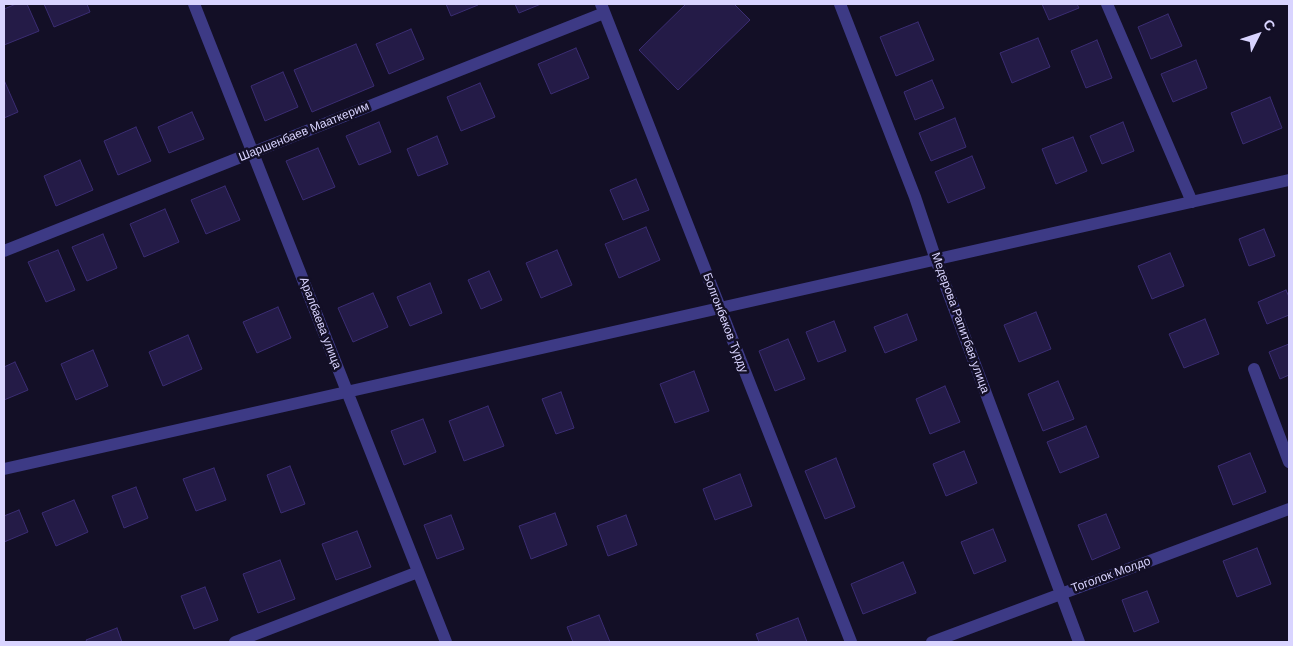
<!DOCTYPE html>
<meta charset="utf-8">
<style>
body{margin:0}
#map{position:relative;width:1293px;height:646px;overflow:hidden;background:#130f26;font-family:Arial,sans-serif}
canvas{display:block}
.frame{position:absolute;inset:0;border:5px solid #d9d4ff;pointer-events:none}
.north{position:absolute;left:1233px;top:10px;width:50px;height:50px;-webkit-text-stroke:4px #130f26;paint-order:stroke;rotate:49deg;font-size:14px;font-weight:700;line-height:20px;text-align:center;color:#d9d4ff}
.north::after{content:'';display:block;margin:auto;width:18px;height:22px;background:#d9d4ff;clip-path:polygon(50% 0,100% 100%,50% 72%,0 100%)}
</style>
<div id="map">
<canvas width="1293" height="646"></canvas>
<div class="frame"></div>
<div class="north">С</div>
</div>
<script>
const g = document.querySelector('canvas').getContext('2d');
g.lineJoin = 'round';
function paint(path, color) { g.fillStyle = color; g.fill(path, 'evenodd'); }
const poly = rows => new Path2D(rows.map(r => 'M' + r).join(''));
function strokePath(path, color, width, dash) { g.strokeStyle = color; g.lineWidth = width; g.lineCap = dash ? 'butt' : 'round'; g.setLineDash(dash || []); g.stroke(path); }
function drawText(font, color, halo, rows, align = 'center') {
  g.font = font + ' Arial,sans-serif'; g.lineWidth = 5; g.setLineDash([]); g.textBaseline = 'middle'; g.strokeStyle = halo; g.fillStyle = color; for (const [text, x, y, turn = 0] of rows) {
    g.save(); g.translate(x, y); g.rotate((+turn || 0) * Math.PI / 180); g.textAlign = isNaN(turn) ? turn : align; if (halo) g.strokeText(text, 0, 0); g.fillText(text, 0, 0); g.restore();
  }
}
const building = poly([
 [16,4,27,4,39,31,4,45,4,9,16,4],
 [44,4,87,4,90,12,54,27,44,4],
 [446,4,477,4,478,5,451,16,446,4],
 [515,4,541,4,519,13,515,4],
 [686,4,734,4,750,20,678,90,639,50,686,4],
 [1042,4,1077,4,1079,8,1049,20,1042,4],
 [1168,14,1182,46,1151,59,1138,27,1168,14],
 [918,22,934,60,896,76,880,37,918,22],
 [411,29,424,59,389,74,376,44,411,29],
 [1038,38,1050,67,1012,83,1000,53,1038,38],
 [1097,40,1112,78,1086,88,1071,51,1097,40],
 [356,44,374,86,312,112,294,70,356,44],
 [576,48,589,78,551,94,538,64,576,48],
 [1196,60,1207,88,1173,102,1161,74,1196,60],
 [283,72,298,107,265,121,251,86,283,72],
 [4,80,18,112,4,118,4,80],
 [932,80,944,108,915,120,904,92,932,80],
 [480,83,495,117,461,131,447,97,480,83],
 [1270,97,1282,128,1243,144,1231,113,1270,97],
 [192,112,204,139,169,153,158,127,192,112],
 [955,118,966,147,931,161,919,133,955,118],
 [379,122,391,152,359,165,346,136,379,122],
 [1123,122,1134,151,1102,164,1090,136,1123,122],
 [136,127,151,161,118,175,104,141,136,127],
 [437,136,448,164,418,176,407,149,437,136],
 [1073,137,1087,171,1056,184,1042,149,1073,137],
 [318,148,335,187,303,200,286,161,318,148],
 [972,156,985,188,948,203,935,172,972,156],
 [80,160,93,190,56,206,44,176,80,160],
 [636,179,649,210,623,220,610,190,636,179],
 [225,186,240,220,206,234,191,200,225,186],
 [165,209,179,242,144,257,130,224,165,209],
 [646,227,660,260,619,278,605,244,646,227],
 [1264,229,1275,256,1249,266,1239,239,1264,229],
 [103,234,117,268,87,281,72,247,103,234],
 [58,250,75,290,46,302,28,262,58,250],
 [557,250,572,285,541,298,526,263,557,250],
 [1170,253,1184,286,1152,299,1138,266,1170,253],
 [489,271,502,300,481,309,468,280,489,271],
 [430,283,442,313,410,326,397,297,430,283],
 [1286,290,1289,297,1289,315,1267,324,1258,302,1286,290],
 [373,293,388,327,353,342,338,308,373,293],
 [278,307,291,338,257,353,243,322,278,307],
 [1036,312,1051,349,1019,362,1004,325,1036,312],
 [907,314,917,340,885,353,874,327,907,314],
 [1205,319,1219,354,1184,368,1169,334,1205,319],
 [834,321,846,351,818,362,806,332,834,321],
 [188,335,202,369,163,386,149,352,188,335],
 [788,339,805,379,775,391,759,351,788,339],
 [1289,344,1289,375,1280,379,1269,352,1289,344],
 [93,350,108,386,76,400,61,364,93,350],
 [15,362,28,390,4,400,4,367,15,362],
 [694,371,709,411,675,423,660,384,694,371],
 [1058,381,1074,419,1043,431,1028,394,1058,381],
 [945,386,960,422,930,434,916,399,945,386],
 [561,392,574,428,556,434,542,399,561,392],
 [488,406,504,446,464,461,449,421,488,406],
 [423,419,436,452,404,465,391,431,423,419],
 [1086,426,1099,457,1060,473,1047,442,1086,426],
 [964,451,977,483,946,496,933,464,964,451],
 [1250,453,1266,492,1233,505,1218,466,1250,453],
 [836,458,855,507,825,519,805,471,836,458],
 [290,466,305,504,281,513,267,475,290,466],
 [214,468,226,500,196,511,183,479,214,468],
 [740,474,752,506,715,520,703,489,740,474],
 [136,487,148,518,124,528,112,496,136,487],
 [74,500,88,532,56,546,42,513,74,500],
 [19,510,28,532,4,542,4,516,19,510],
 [555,513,567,545,531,559,519,526,555,513],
 [1106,514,1120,548,1092,560,1078,525,1106,514],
 [451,515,464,549,437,559,424,525,451,515],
 [626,515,637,545,608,556,597,526,626,515],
 [993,529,1006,561,974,574,961,542,993,529],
 [357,531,371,567,336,580,322,544,357,531],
 [1257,548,1271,584,1237,597,1223,561,1257,548],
 [280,560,295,599,258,613,243,574,280,560],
 [903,562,916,593,863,614,851,584,903,562],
 [205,587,218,620,194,629,181,596,205,587],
 [1147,591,1159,622,1134,632,1122,600,1147,591],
 [599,615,610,642,573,642,567,627,599,615],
 [798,618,807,642,759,642,756,634,798,618],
 [117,628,122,642,87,642,86,640,117,628]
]);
const minor = poly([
 [194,4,446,642],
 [601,4,851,642],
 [840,4,915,197,936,260,1079,642],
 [1107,4,1192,202],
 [4,251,604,13],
 [1254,369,1289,462],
 [4,469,1289,180],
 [235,642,418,572],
 [932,642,1289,509]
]);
const streetNames = [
 ["Шаршенбаев Мааткерим",304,132,-22],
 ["Аралбаева улица",320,323,69],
 ["Болгонбеков Турду",725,323,69],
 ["Медерова Рапитбая улица",960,323,70],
 ["Тоголок Молдо",1111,575,-20]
];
paint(building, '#241b47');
strokePath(building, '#3b2d73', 1);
strokePath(minor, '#3d3a85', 12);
drawText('12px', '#d9d4ff', '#130f26', streetNames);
</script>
